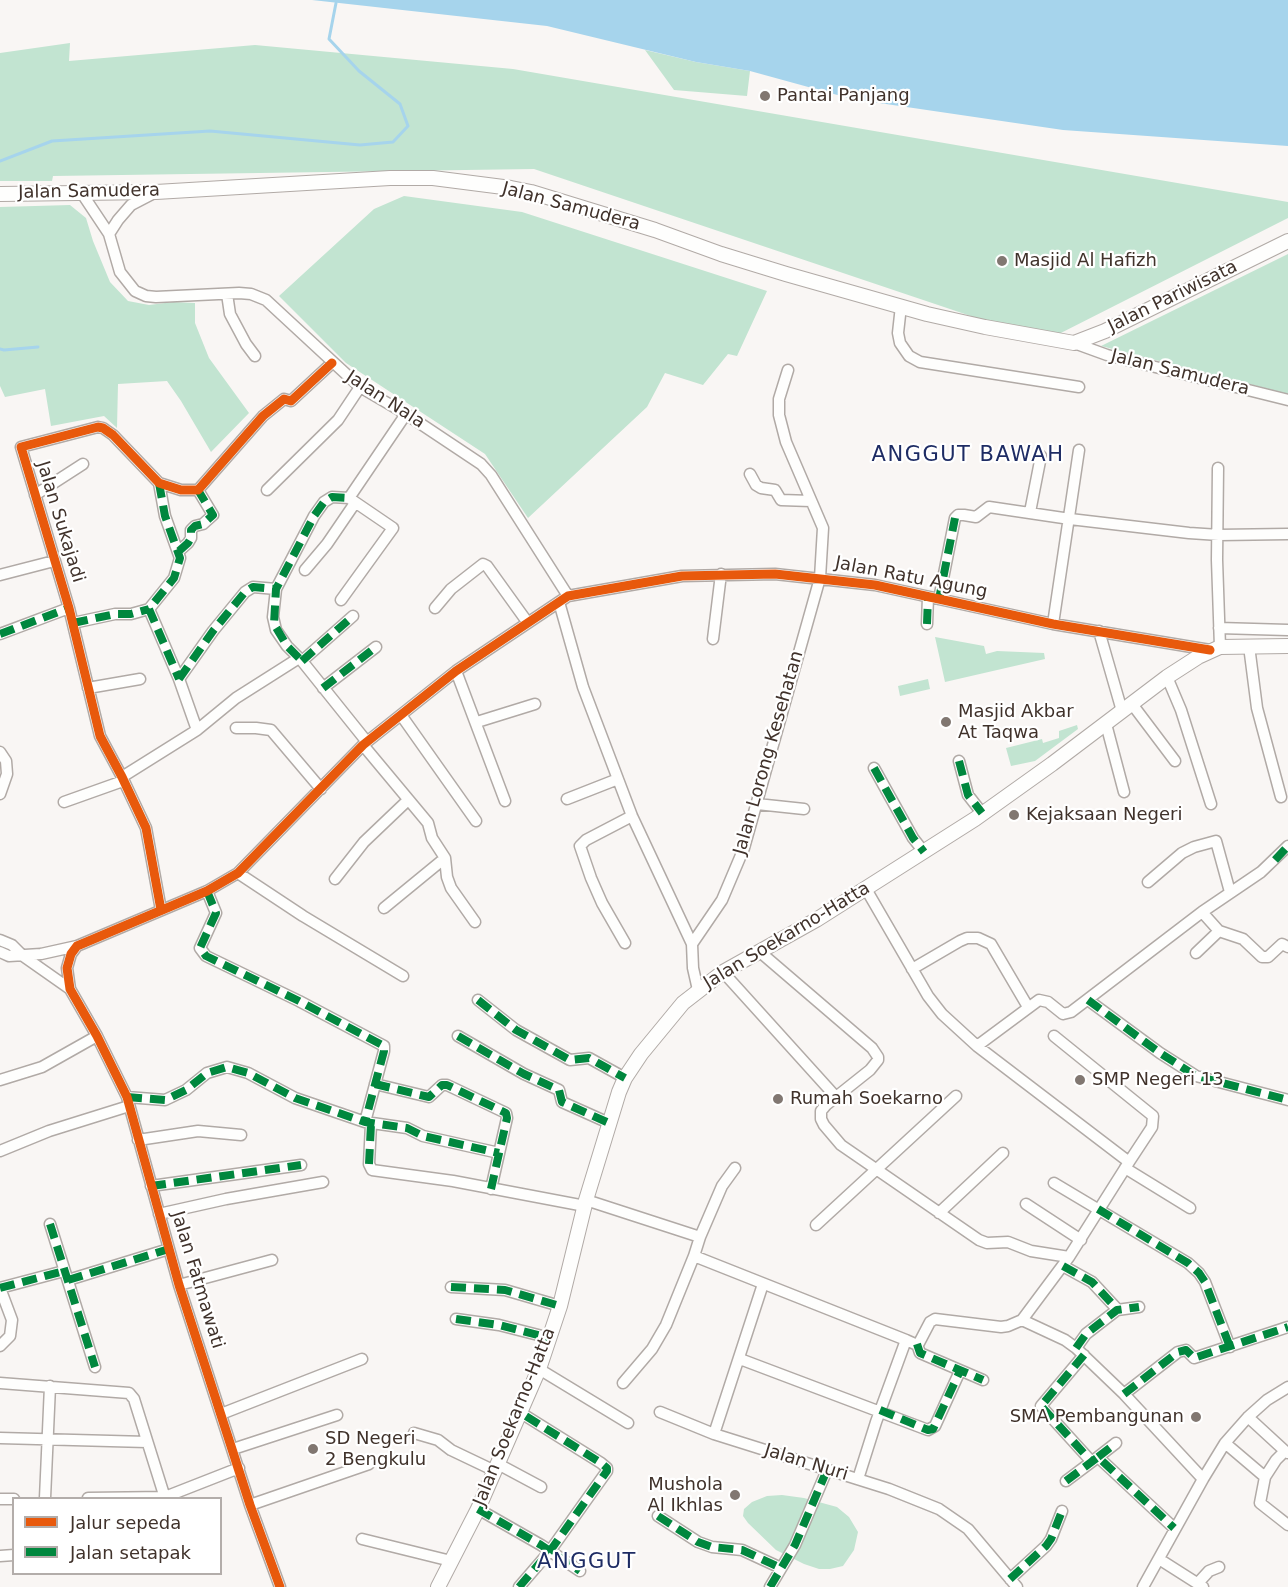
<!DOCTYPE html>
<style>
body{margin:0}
#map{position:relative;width:1288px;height:1587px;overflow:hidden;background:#f9f6f4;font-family:"DejaVu Sans",sans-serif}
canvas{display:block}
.legend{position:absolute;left:12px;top:1497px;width:210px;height:78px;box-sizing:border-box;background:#fff;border:2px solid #b3adaa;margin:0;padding:8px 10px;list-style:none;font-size:18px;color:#40322b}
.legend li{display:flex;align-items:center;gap:12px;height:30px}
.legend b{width:30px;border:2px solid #b3adaa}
</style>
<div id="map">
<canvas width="1288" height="1587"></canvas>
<ul class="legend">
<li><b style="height:8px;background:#e8590c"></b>Jalur sepeda</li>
<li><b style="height:8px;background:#00873e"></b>Jalan setapak</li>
</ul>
</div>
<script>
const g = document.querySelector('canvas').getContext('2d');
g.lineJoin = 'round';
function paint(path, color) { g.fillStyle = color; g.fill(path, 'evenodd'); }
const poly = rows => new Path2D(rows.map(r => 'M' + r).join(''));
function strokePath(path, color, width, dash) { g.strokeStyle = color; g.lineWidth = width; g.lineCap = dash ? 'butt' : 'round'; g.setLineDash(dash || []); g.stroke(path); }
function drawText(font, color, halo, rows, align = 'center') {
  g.font = font + ' "DejaVu Sans",sans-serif'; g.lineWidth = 4.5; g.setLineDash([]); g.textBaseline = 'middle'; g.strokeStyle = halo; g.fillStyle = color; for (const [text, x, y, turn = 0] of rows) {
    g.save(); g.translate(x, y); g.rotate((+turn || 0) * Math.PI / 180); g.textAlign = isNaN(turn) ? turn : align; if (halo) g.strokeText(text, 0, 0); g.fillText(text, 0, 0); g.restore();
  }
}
const green = poly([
 [70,43,69,61,255,45,513,69,1288,202,1288,218,1045,341,534,169,53,176,52,181,0,181,0,53],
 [645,50,696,62,750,71,747,96,674,90],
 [404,196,522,212,767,291,737,356,728,354,703,385,665,373,647,407,528,518,485,454,346,363,279,296,374,209],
 [70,205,86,218,93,241,110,282,128,301,149,305,173,302,195,303,195,323,209,358,249,413,211,452,181,401,167,381,118,384,117,428,104,416,51,426,45,389,5,397,0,386,0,207],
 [1288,254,1288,394,1101,346],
 [935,637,984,646,986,654,997,651,1044,653,1045,659,945,682],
 [928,679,930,689,900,696,898,686],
 [1077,725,1078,729,1035,761,1011,766,1006,748,1042,739,1043,743,1059,738,1059,731],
 [782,1495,804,1498,837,1507,849,1517,858,1532,854,1550,843,1566,830,1569,819,1569,804,1564,776,1550,748,1523,743,1516,744,1509,752,1502,767,1496]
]);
const water = poly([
 [312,0,1288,0,1288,146,1063,130,852,99,750,71,696,62,547,26]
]);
const stream = poly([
 [0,161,52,141,210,131,360,145,393,142,408,126,400,104,359,71,329,39,336,3],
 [0,349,4,350,38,347]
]);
const minor = poly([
 [81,192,109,234,120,272,135,291,146,296,156,297,239,293,251,294,266,300,360,387,406,414,481,464,491,475,568,596],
 [109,234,118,220,131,205,154,193],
 [227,294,230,314,246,344,255,356],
 [901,306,898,333,900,343,909,356,920,362,1079,387],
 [1074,343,1107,355,1288,400],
 [1218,468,1217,560,1220,647],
 [750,474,756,485,761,488,775,490,781,500,811,501],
 [159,483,165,516,180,558,174,578,149,609,179,679,197,730],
 [267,490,338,420,360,387],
 [35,495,83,464],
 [349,498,406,414],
 [1030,512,1041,456],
 [179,551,188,543,191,538,191,530,195,526,203,524,213,515,198,490],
 [305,570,327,544,355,503],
 [0,575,54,561],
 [939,599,955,518,958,515,964,515,976,517,989,507,1070,519,1189,533,1219,535,1288,534],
 [341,600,393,528,349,498,332,497,324,502,314,516,276,589,273,617,276,630,287,646,302,661,367,742],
 [559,602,583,687,632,816,692,944],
 [435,608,451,589,483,564,487,566,528,623],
 [73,623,115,614,131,614,149,609],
 [927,624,928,597],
 [1053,624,1079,450],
 [1219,628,1288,630],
 [1099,631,1122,711],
 [0,634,69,608],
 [713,639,721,574],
 [1249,646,1257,708,1281,797],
 [302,661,353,616],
 [456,671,505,801],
 [1167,677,1181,710,1211,804],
 [179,679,213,631,245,592,253,587,276,589],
 [88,688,140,679],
 [323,688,376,647],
 [1132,704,1175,761],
 [401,715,476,821],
 [477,722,535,704],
 [1106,724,1124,792],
 [236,728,256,728,271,730,321,789],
 [363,745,428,823,432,838,445,858,447,877,451,888,475,922],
 [0,752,6,761,7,774,0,794],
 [959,761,968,795,982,813],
 [874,768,913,838,924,852],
 [122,777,197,730,236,698,299,658],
 [567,799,618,779],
 [64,802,123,781],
 [757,804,804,809],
 [238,873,303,916,403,976],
 [335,879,364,842,407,801],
 [1148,882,1182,853,1194,847,1216,841,1230,892],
 [207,891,216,913,200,948,206,956,299,1001,384,1046,384,1051,365,1122,407,1128,423,1136,499,1153],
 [384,908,445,858],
 [161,910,146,828,122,777,100,736,69,608,21,447,98,427,103,428,113,435,159,483,181,490,198,490,263,416,284,399,291,401,332,363],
 [1202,912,1219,931,1243,939,1262,957,1268,957,1282,944,1288,947],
 [0,940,12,945,23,956,70,989],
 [625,943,602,903,591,878,580,846,586,840,632,816],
 [0,952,9,956,41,954,77,946],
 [760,952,872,1048,878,1057,878,1060,870,1070,826,1105,821,1111,821,1119,824,1125,841,1145,979,1240,987,1243,1008,1242,1031,1251,1069,1257],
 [1196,953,1219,931],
 [912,969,960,941,967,938,978,938,991,944,1028,1007],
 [723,972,836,1097],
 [698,990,693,968,692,944,722,900,744,848,820,578,823,528,786,442,779,415,779,399,788,370],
 [478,1000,516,1030,570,1060,589,1058,625,1078],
 [1088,1000,1160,1053,1196,1076,1288,1100],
 [458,1036,524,1074,559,1090,562,1102,609,1123],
 [1054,1036,1153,1116,1152,1127,1129,1162],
 [977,1046,1039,1000,1048,1002,1063,1014,1071,1012,1202,912,1261,872,1288,846],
 [0,1080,42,1067,97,1036],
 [375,1084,429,1097,442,1085,447,1085,506,1113,507,1118,491,1189],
 [127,1097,165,1100,186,1090,207,1073,227,1067,248,1073,295,1098,365,1122],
 [371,1124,369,1164,372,1170,453,1181,585,1206],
 [138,1140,198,1131,241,1135],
 [0,1151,49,1131,129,1106],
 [1125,1168,1190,1208],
 [1054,1183,1188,1263,1199,1273,1205,1282,1230,1347],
 [151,1186,301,1165],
 [586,1200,700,1237,694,1256,906,1340],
 [1026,1204,1081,1240],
 [939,1213,1003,1153],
 [159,1214,226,1199,323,1182],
 [50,1224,95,1367],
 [816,1225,956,1096],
 [700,1237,722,1186,735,1168],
 [1063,1266,1092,1282,1118,1310],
 [68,1280,169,1249],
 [763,1284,714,1434,889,1489,939,1509,968,1529,1017,1587],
 [179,1285,272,1260],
 [451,1287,505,1290,560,1306],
 [0,1288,64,1271],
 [0,1288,12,1320,10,1336,0,1346],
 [456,1319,499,1325,550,1338],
 [1022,1320,1065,1340,1076,1348,1124,1394,1203,1479],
 [917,1344,920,1353,983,1380],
 [1076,1348,1086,1334,1117,1310,1139,1307],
 [1084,1355,1041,1406,1091,1461],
 [740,1359,928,1430,935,1426,960,1371],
 [539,1369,628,1423],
 [0,1383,129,1393,134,1399,165,1498],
 [623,1383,652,1349,666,1325,694,1256],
 [1124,1394,1178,1352,1186,1350,1194,1358,1288,1327],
 [660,1412,714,1434],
 [221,1414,362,1359],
 [1248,1417,1285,1451],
 [414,1433,438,1440,451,1450,495,1471],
 [0,1438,147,1442],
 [1225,1443,1265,1477,1260,1503,1288,1525],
 [233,1449,337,1415],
 [1098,1457,1116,1443],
 [498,1464,541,1487],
 [1265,1477,1276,1460,1285,1451,1288,1453],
 [858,1479,876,1422,906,1340,915,1344,919,1343,930,1322,935,1319,1001,1327,1008,1326,1022,1320,1069,1257,1129,1162,977,1046,942,1014,928,996,866,889],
 [1066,1481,1098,1457,1174,1528],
 [45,1498,50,1386],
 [88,1498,165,1497,239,1468],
 [0,1499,14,1499],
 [250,1505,369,1464],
 [478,1509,541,1545,580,1571],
 [658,1516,698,1542,712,1547,742,1550,781,1568],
 [362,1539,451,1561],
 [0,1556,14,1555],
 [1159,1559,1203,1587],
 [1010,1579,1046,1546,1051,1539,1062,1511],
 [1198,1583,1209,1571,1219,1567],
 [280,1587,250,1505,179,1285,127,1097,97,1036,70,989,67,968,71,954,77,946,207,891,238,873,363,745,456,671,568,596,682,576,775,574,875,585,1053,624,1210,650],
 [519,1587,550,1551,607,1471,607,1468,601,1463,521,1413],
 [770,1587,795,1545,827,1470],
 [1143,1587,1203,1479,1225,1443,1248,1417,1267,1400,1288,1387]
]);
const major = poly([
 [0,194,156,192,390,178,433,178,511,188,531,192,655,230,721,254,786,274,927,314,985,327,1074,343,1105,331,1288,241],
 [438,1587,478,1509,539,1369,560,1306,586,1200,619,1092,625,1078,641,1054,683,1003,723,972,816,920,975,819,1052,764,1167,677,1198,657,1220,647,1288,646]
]);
const quiet = poly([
 [159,483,165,516,180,558,174,578,149,609,179,679],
 [179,551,188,543,191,538,191,530,195,526,203,524,213,515,198,490],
 [939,599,955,518],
 [73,623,115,614,131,614,149,609],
 [927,624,928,597],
 [0,634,69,608],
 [299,658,287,646,274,624,276,589,314,516,324,502,332,497,349,498],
 [302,661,353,616],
 [179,679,213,631,245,592,253,587,276,589],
 [323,688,376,647],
 [959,761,968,795,982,813],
 [874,768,913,838,924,852],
 [1275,860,1288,846],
 [207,891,216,913,200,948,206,956,299,1001,384,1046,384,1051,365,1122,407,1128,423,1136,499,1153],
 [478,1000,516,1030,570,1060,589,1058,625,1078],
 [1088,1000,1160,1053,1196,1076,1288,1100],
 [458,1036,524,1074,559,1090,562,1102,609,1123],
 [375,1084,429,1097,442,1085,447,1085,506,1113,507,1118,491,1189],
 [127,1097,165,1100,186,1090,207,1073,227,1067,248,1073,295,1098,365,1122],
 [369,1164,371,1124],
 [151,1186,301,1165],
 [1098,1209,1188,1263,1199,1273,1205,1282,1230,1347],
 [50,1224,95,1367],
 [1063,1266,1092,1282,1118,1310],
 [68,1280,169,1249],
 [451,1287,505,1290,560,1306],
 [0,1288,64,1271],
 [456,1319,499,1325,550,1338],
 [917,1344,920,1353,983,1380],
 [1076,1348,1086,1334,1117,1310,1139,1307],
 [1084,1355,1041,1406,1091,1461],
 [1124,1394,1178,1352,1186,1350,1194,1358,1288,1327],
 [880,1410,928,1430,933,1429,960,1371],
 [1098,1457,1116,1443],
 [1066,1481,1098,1457,1174,1528],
 [478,1509,541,1545,580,1571],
 [658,1516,698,1542,712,1547,742,1550,781,1568],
 [1010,1579,1046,1546,1051,1539,1062,1511],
 [519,1587,550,1551,607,1471,607,1468,601,1463,521,1413],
 [770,1587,795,1545,827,1470]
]);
const cycleway = poly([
 [161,910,146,828,122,777,100,736,69,608,21,447,98,427,103,428,113,435,159,483,181,490,198,490,263,416,284,399,291,401,332,363],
 [280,1587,250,1505,179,1285,127,1097,97,1036,70,989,67,968,71,954,77,946,207,891,238,873,363,745,456,671,568,596,682,576,775,574,875,585,1053,624,1210,650]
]);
const markers = [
 [765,96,6,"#817771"],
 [1002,261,6,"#817771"],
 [946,722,6,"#817771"],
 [1014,815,6,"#817771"],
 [1080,1080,6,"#817771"],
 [778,1099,6,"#817771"],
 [1196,1417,6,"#817771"],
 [313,1449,6,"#817771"],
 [735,1495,6,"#817771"]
];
const poiNames = [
 ["Pantai Panjang",777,96],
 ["Masjid Al Hafizh",1014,261],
 ["Masjid Akbar",958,712],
 ["At Taqwa",958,733],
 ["Kejaksaan Negeri",1026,815],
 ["SMP Negeri 13",1092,1080],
 ["Rumah Soekarno",790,1099],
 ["SMA Pembangunan",1184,1417,"right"],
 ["SD Negeri",325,1439],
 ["2 Bengkulu",325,1460],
 ["Mushola",723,1485,"right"],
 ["Al Ikhlas",723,1506,"right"]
];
const streetNames = [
 ["Jalan Samudera",89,192,-1],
 ["Jalan Samudera",571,207,15],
 ["Jalan Pariwisata",1173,297,-26],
 ["Jalan Samudera",1180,373,14],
 ["Jalan Nala",385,400,33],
 ["Jalan Sukajadi",60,522,73],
 ["Jalan Ratu Agung",911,578,11],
 ["Jalan Lorong Kesehatan",769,753,-74],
 ["Jalan Soekarno-Hatta",787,936,-31],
 ["Jalan Fatmawati",197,1280,73],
 ["Jalan Soekarno-Hatta",515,1417,-68],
 ["Jalan Nuri",806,1463,17]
];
const quarterNames = [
 ["ANGGUT BAWAH",968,456],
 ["ANGGUT",587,1563]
];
paint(green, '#c2e4d1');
paint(water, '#a6d4ec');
strokePath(stream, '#a6d4ec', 3);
strokePath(minor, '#b1aaa6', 13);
strokePath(major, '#b1aaa6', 16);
strokePath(minor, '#fefefd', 10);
strokePath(major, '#fefefd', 14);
strokePath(quiet, '#00873e', 8, [15, 8]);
strokePath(cycleway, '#e8590c', 9);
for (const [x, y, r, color] of markers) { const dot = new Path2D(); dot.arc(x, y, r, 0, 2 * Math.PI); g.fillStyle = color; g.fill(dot); strokePath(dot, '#fff', 2); }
drawText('18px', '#40322b', '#fff', poiNames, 'left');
drawText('18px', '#40322b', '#fff', streetNames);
g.letterSpacing = '1.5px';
drawText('21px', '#1e2c64', '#fff', quarterNames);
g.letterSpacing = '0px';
</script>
